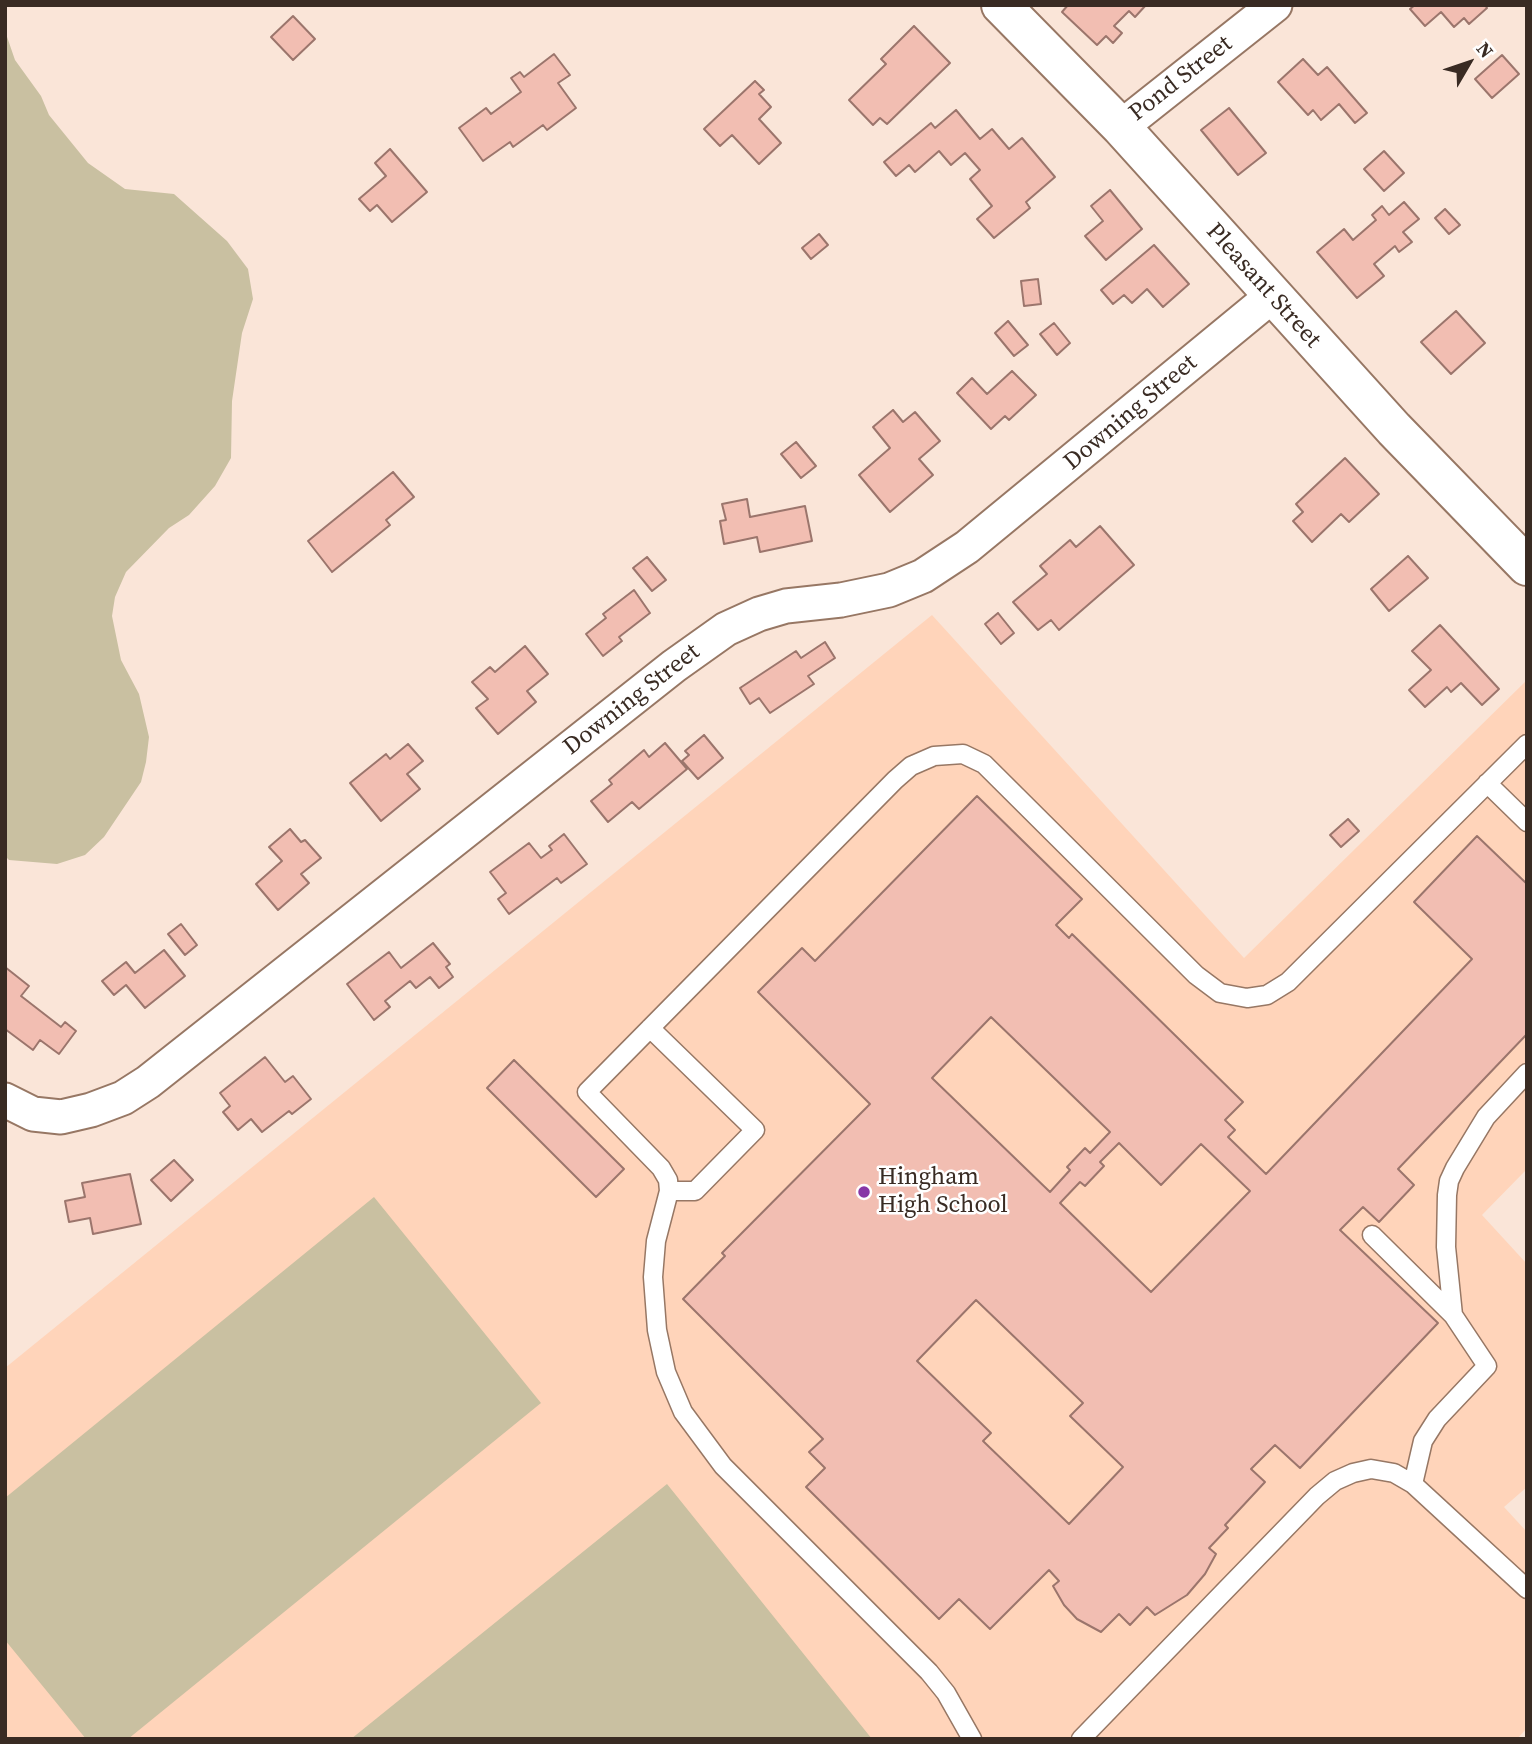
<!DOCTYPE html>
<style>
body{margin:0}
#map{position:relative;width:1532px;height:1744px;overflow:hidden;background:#fae5d8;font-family:"Source Serif 4",serif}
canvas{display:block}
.frame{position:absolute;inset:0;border:7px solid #392b23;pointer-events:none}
.north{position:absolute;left:1434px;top:28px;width:70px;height:70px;-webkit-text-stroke:5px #fff;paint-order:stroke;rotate:51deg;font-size:19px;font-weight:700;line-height:28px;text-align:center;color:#392b23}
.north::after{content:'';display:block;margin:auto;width:24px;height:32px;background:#392b23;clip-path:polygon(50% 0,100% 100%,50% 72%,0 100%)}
</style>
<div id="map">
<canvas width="1532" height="1744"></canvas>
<div class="frame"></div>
<div class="north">N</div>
</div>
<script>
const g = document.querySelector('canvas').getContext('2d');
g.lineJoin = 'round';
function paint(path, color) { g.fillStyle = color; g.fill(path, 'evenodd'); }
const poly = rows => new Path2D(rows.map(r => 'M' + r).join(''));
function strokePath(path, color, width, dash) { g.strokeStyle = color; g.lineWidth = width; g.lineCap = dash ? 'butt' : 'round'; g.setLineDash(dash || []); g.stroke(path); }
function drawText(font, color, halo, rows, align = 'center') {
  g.font = font + ' "Source Serif 4",serif'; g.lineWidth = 5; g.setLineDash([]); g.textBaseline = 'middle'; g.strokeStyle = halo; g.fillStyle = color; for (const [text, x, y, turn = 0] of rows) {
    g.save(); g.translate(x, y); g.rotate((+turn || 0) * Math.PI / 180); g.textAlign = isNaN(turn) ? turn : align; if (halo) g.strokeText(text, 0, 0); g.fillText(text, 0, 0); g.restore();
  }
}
const built = poly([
 [932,615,1244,958,1527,680,1527,1169,1482,1215,1527,1264,1527,1487,1504,1507,1527,1532,1527,1728,1517,1739,5,1739,5,1368]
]);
const green = poly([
 [5,31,15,60,41,96,49,115,88,163,125,189,174,194,227,241,248,269,253,299,242,333,232,401,231,458,215,486,189,515,169,528,126,572,115,597,112,616,121,660,139,694,149,737,146,762,141,782,104,837,85,855,57,864,9,860,5,856],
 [374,1197,541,1403,128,1739,86,1739,5,1640,5,1498],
 [667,1484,872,1739,351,1739]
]);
const building = poly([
 [1068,5,1146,5,1135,17,1129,11,1114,26,1122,33,1113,43,1106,36,1097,45,1062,12,1068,5],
 [1415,5,1485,5,1487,8,1469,24,1464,18,1454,27,1441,12,1425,26,1410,9,1415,5],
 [293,16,315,39,293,60,271,37,293,16],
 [914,26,950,63,887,124,880,118,873,125,849,100,886,64,881,59,914,26],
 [554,54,570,75,558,83,576,108,547,130,543,125,513,147,510,142,483,161,459,128,486,108,491,114,521,92,511,78,520,72,524,77,554,54],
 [1502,55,1519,74,1492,98,1475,79,1502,55],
 [1303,59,1318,75,1327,67,1367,113,1355,123,1339,104,1321,120,1313,110,1308,115,1278,82,1303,59],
 [755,81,764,90,759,94,771,107,759,119,781,143,759,164,732,135,720,146,704,129,755,81],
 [1229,108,1266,153,1238,175,1201,130,1229,108],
 [956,110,980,139,992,129,1009,149,1022,138,1055,177,1026,202,1030,208,994,238,977,219,992,206,970,179,980,170,965,153,951,165,939,151,915,172,909,165,896,176,884,162,931,123,935,128,956,110],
 [390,149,427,192,392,222,377,205,370,211,359,199,386,176,375,163,390,149],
 [1384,151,1404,173,1384,191,1364,169,1384,151],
 [1110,190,1142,229,1106,260,1085,236,1103,221,1091,206,1110,190],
 [1404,202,1419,219,1403,232,1412,242,1399,252,1395,246,1374,264,1384,276,1357,298,1317,252,1344,229,1353,240,1376,220,1372,215,1382,206,1389,215,1404,202],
 [1445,209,1460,225,1449,234,1435,218,1445,209],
 [819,234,828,245,811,259,802,248,819,234],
 [1154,245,1189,284,1163,307,1147,289,1132,303,1124,295,1113,304,1101,290,1154,245],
 [1038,279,1041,304,1024,306,1021,281,1038,279],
 [1456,311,1485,343,1451,374,1421,342,1456,311],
 [1008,321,1028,345,1014,356,995,333,1008,321],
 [1054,323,1070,343,1057,355,1040,334,1054,323],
 [1012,371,1036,395,1009,420,1005,416,991,429,957,393,972,378,987,394,1012,371],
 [893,410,903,422,915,412,940,441,919,459,933,475,890,512,859,475,890,448,873,427,893,410],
 [796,442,816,466,801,478,781,454,796,442],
 [1345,458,1379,494,1349,522,1341,514,1312,542,1293,521,1303,512,1296,504,1345,458],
 [393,472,414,497,386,520,390,525,332,572,308,541,393,472],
 [747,499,750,517,805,506,812,541,760,552,757,537,724,544,720,521,726,520,722,504,747,499],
 [1100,526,1134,565,1059,630,1051,620,1038,630,1013,602,1047,574,1040,566,1070,540,1076,547,1100,526],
 [1408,556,1428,578,1389,611,1371,589,1408,556],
 [647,557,666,580,652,591,633,568,647,557],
 [634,590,650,613,619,637,622,641,603,656,586,634,606,618,603,614,634,590],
 [998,613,1014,633,1001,644,985,624,998,613],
 [1440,625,1499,689,1482,705,1461,683,1451,692,1447,687,1425,707,1409,690,1431,670,1412,651,1440,625],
 [825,642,835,658,808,676,814,684,770,713,759,698,750,704,740,688,796,651,801,658,825,642],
 [525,646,548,674,527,691,536,702,498,734,476,708,488,699,472,682,490,667,495,672,525,646],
 [704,735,723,758,698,779,682,761,689,755,685,751,704,735],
 [665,743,687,769,639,809,632,802,608,822,591,801,612,784,609,780,644,750,649,757,665,743],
 [408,744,423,761,407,774,420,789,381,821,350,783,386,754,390,759,408,744],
 [977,796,1082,899,1056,925,1069,938,1072,934,1243,1102,1225,1120,1235,1130,1228,1137,1266,1174,1472,959,1414,902,1477,836,1527,884,1527,1034,1398,1169,1414,1185,1379,1222,1363,1207,1340,1230,1438,1323,1300,1468,1275,1445,1251,1469,1265,1482,1225,1525,1228,1528,1209,1548,1216,1554,1205,1574,1187,1595,1155,1615,1147,1607,1130,1625,1119,1614,1101,1632,1077,1619,1064,1605,1053,1586,1059,1581,1049,1570,990,1629,959,1599,939,1619,806,1487,825,1468,809,1452,823,1439,683,1299,725,1256,722,1253,870,1104,758,992,802,948,815,961,977,796],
 [991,1017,1110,1132,1090,1153,1085,1148,1067,1167,1070,1170,1050,1192,932,1078,991,1017],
 [1119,1143,1161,1185,1201,1144,1250,1191,1151,1292,1060,1203,1080,1182,1085,1186,1104,1166,1100,1162,1119,1143],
 [976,1300,1083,1403,1070,1416,1123,1467,1069,1524,983,1441,991,1433,917,1361,976,1300],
 [1348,819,1359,831,1341,847,1330,835,1348,819],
 [290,829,301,842,305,840,321,858,301,874,309,883,278,910,256,884,282,861,269,847,290,829],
 [564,834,587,864,561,883,557,878,509,914,498,899,506,893,490,872,529,843,541,858,552,850,549,846,564,834],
 [181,924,197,945,185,955,168,934,181,924],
 [433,943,450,964,446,967,453,977,439,988,430,977,416,988,410,981,385,1001,390,1007,374,1020,347,984,389,952,401,968,433,943],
 [164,950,185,976,145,1008,126,985,114,995,102,981,126,962,135,973,164,950],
 [5,967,29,986,21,996,61,1027,65,1022,76,1031,59,1054,40,1040,33,1050,5,1029,5,967],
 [265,1057,285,1082,293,1076,311,1099,292,1114,289,1111,262,1132,251,1119,238,1130,223,1112,230,1106,220,1093,265,1057],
 [514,1060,624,1169,596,1197,487,1088,514,1060],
 [174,1160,193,1180,171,1201,151,1180,174,1160],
 [130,1174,141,1224,93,1234,90,1218,69,1222,65,1201,85,1197,82,1183,130,1174]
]);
const lane = poly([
 [1487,783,1527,822],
 [650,1028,755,1130,695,1191,669,1191],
 [1372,1235,1453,1315,1487,1366,1437,1419,1423,1441,1413,1484],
 [1453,1315,1446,1247,1447,1195,1449,1181,1455,1168,1486,1117,1527,1073],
 [972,1739,946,1693,929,1672,723,1466,683,1412,666,1372,657,1330,653,1277,656,1241,669,1191,668,1180,661,1168,587,1092,895,780,911,766,934,756,963,754,984,764,1196,975,1220,993,1247,998,1267,995,1288,982,1527,744],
 [1081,1739,1317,1496,1335,1481,1353,1473,1371,1469,1394,1473,1413,1484,1527,1589]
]);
const street = poly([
 [1121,127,1275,5],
 [5,1100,33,1114,61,1117,91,1110,123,1098,148,1082,674,666,726,629,759,614,786,606,841,600,889,590,923,576,967,547,1272,296]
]);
const secondary = poly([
 [1001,5,1121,127,1394,429,1527,566]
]);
const markers = [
 [864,1192,7,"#8736a6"]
];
const streetNames = [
 ["Pond Street",1181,79,-38],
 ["Pleasant Street",1263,286,48],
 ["Downing Street",1131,413,-40],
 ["Downing Street",632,700,-38]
];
const poiNames = [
 ["Hingham",878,1178],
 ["High School",878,1206]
];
paint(built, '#ffd4ba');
paint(green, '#c9c0a1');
paint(building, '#f2beb2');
strokePath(building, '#9b756c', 2);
strokePath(lane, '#977764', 21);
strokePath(street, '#977764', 37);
strokePath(secondary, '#977764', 42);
strokePath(lane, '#fff', 18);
strokePath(street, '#fff', 33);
strokePath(secondary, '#fff', 38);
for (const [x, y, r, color] of markers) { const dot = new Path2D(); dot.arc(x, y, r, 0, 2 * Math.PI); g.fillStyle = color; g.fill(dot); strokePath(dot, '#fff', 2.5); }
drawText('24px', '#392b23', '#fff', streetNames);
drawText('24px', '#392b23', '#fff', poiNames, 'left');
</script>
